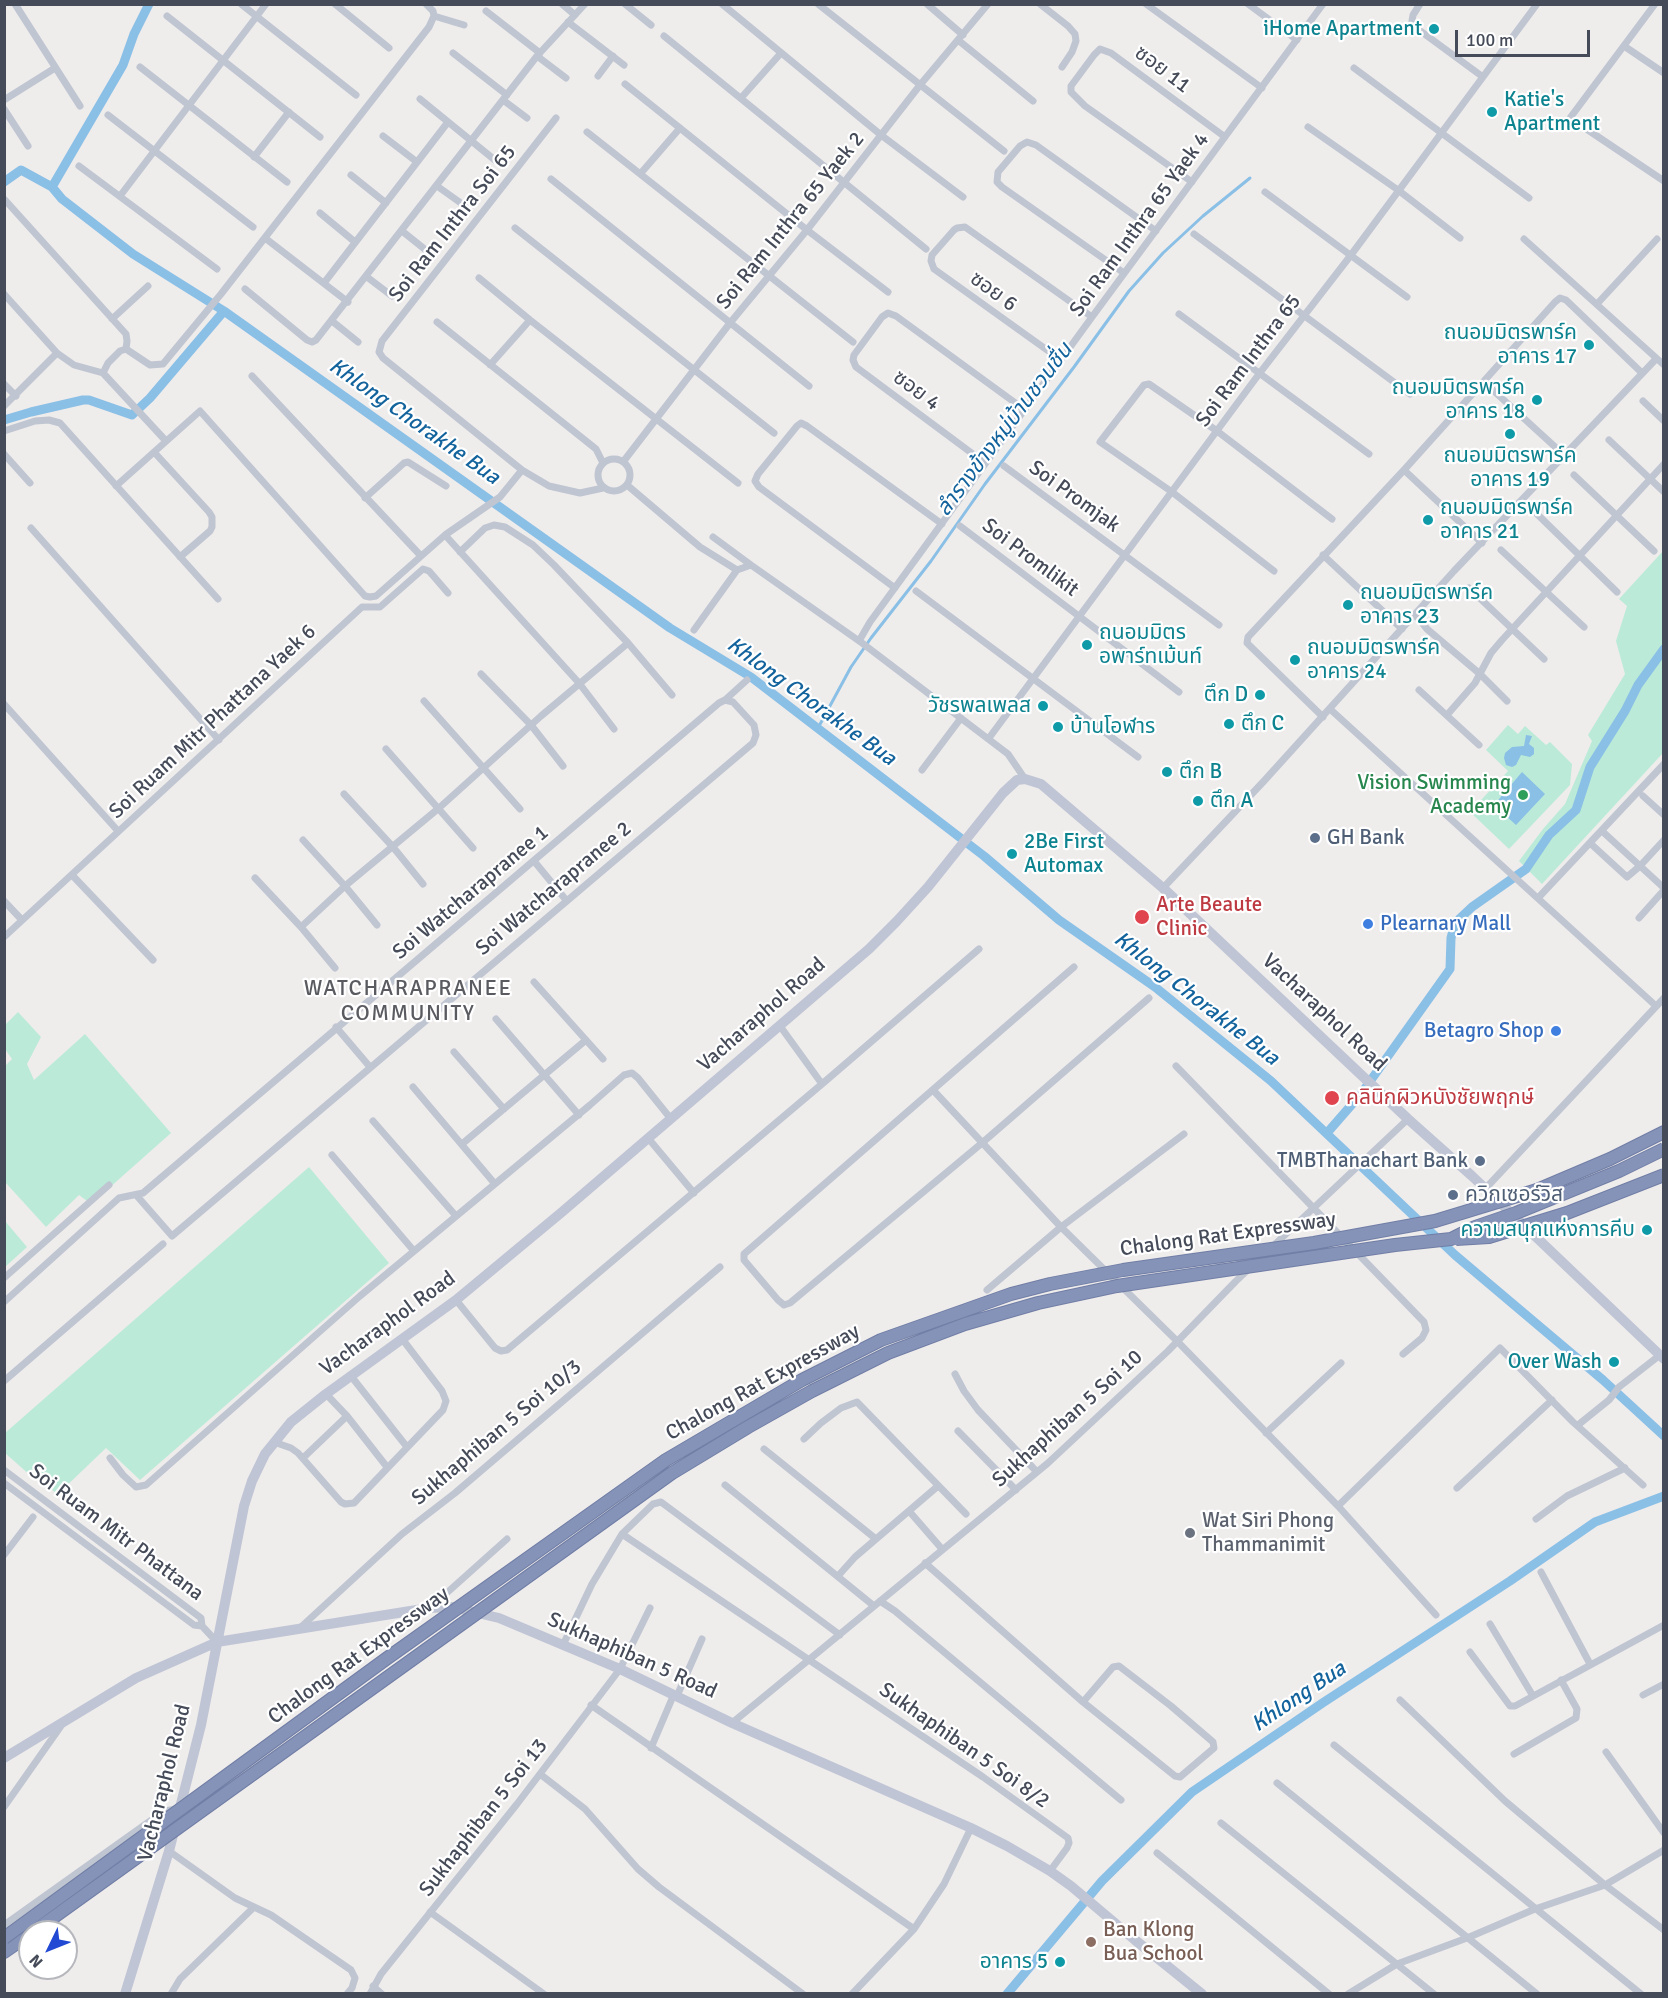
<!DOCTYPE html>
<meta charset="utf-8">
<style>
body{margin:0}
#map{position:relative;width:1668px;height:1998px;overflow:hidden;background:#efecec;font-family:Signika,sans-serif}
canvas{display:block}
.frame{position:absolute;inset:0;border:6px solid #454b58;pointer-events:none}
.north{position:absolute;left:18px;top:1920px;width:60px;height:60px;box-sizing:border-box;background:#fff;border:2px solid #b5b7bc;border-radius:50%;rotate:227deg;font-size:16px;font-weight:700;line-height:24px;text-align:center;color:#454b58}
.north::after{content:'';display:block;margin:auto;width:21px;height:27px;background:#2149d3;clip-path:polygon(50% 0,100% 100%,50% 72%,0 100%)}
.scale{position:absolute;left:1455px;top:30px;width:135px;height:27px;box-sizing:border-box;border:3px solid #454b58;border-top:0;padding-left:8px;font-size:18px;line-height:21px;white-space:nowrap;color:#454b58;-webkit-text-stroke:4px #fff;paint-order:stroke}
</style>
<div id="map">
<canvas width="1668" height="1998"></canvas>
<div class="frame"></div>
<div class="north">N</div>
<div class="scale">100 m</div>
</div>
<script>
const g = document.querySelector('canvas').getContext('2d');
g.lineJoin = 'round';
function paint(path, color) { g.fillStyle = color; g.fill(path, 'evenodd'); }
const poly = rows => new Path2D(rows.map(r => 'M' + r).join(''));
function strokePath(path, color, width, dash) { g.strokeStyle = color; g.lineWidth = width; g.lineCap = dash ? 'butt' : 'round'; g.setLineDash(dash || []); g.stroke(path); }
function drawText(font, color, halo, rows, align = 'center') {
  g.font = font + ' Signika,"Noto Sans Thai",sans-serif'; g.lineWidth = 4.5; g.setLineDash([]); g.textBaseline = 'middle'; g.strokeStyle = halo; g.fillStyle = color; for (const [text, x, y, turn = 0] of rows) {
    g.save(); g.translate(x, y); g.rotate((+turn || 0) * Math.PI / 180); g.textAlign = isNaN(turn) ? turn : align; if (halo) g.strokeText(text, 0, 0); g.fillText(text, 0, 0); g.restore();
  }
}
const green = poly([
 [1663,551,1663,753,1542,884,1519,861,1543,829,1565,804,1592,741,1588,735,1625,674,1616,641,1627,606,1619,599],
 [1508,725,1518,734,1525,726,1546,745,1550,742,1572,764,1570,785,1509,849,1470,812,1508,771,1486,750],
 [18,1012,41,1037,27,1064,34,1080,85,1034,171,1133,91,1204,79,1195,46,1227,5,1182,5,1066,12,1059,5,1049,5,1025],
 [309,1167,389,1263,140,1480,106,1448,58,1494,31,1476,5,1453,5,1433],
 [5,1221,27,1247,5,1267,4,1267]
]);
const water = poly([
 [1526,735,1532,736,1529,744,1534,748,1534,754,1530,757,1521,755,1516,765,1512,767,1506,765,1504,758,1505,753,1512,747,1524,746],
 [1522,772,1545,794,1516,825,1494,805]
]);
const stream = poly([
 [818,728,851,667,871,638,931,561,985,484,1074,367,1129,291,1163,253,1203,216,1250,178]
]);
const canal = poly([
 [149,4,134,34,123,65,52,187,62,199,133,254,224,311,670,628,751,677,984,856,1059,920,1155,987,1271,1081,1455,1255,1603,1380,1664,1436],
 [4,182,21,170,52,187],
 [4,420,31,412,83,400,89,400,132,415,150,398,224,311],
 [1327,1133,1361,1094,1450,969,1451,938,1455,923,1472,907,1526,869,1549,835,1576,810,1590,767,1625,711,1638,685,1664,649],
 [1007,1994,1102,1881,1192,1792,1324,1702,1510,1581,1595,1522,1664,1496]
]);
const street = poly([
 [15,4,80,106],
 [241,4,356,95],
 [335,4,389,48],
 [426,4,433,11,434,16,464,25],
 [562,4,575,15],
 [625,4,651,25],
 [722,4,881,135,963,197],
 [818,4,1004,151],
 [927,4,963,35],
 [1040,4,1068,26,1075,34,1076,41,1072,52,1062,67],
 [1146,4,1262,88],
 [1248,4,1297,40],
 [1420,4,1413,15,1412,21,1415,27,1483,77],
 [1655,4,1570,118,1664,181],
 [486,11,540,53],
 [167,16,320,137],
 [568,22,624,65],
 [664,36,926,249],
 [958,40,1033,101],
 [1624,46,1664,73],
 [453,53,507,95],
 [537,56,566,78],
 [140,67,287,182],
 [1354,68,1529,198],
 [598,76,613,56],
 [625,84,807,230,888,292],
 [741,98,781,53],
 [420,99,496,161],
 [4,100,55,68],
 [503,100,527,118],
 [4,109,28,146],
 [108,115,253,227],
 [556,118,382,341,379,352,383,358,522,470,549,486,580,493,603,488],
 [1308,127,1398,190,1460,238],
 [587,132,853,342],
 [383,136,417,162],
 [254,157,289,112],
 [79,166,217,269],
 [641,173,680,128],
 [351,175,386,203],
 [551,179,809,386],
 [1192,182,1085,106,1071,92,1071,86,1094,55,1100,49,1111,53,1225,137],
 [437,186,465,206],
 [1265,192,1407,297],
 [120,196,266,4],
 [5,200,126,334,127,341,126,349,120,351,108,363,103,373],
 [320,213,355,242],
 [515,228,774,433],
 [402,231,427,251],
 [1194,234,1410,394],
 [265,238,348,302],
 [1524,239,1664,365],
 [1124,273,1002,187,997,182,998,172,1020,146,1027,142,1036,145,1156,231],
 [367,277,392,296],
 [479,278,530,320,738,483],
 [324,283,448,122],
 [245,289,307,340,312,342,316,340,537,56,585,4],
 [4,294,57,353,74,365,103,373,166,441],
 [1597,304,1657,239],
 [1179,314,1369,454],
 [112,319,148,286],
 [332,321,358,342],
 [437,322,596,449,603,463],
 [126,349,150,365,163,364,221,294,429,27,434,16],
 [1061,360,934,269,931,261,932,255,954,230,957,228,965,227,1092,317],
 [490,365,530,320],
 [252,376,421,556],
 [1484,382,1564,455],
 [4,384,16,396],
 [1643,401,1664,421],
 [4,406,57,353],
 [4,431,35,421,49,420,60,423,218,599],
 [1609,440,1664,492],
 [154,452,209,512,212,517,212,527,210,531,180,557],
 [4,454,30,483],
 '598 475a16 16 0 1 1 32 0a16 16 0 1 1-32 0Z',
 [623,462,730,323,807,230,920,85,988,4],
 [985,463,856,367,853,360,854,355,882,317,888,313,896,316,1025,410],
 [1004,466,1219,625],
 [1404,470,1482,543],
 [1574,475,1654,551],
 [627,485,700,547,737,570,751,565,862,643,1008,754,1025,779],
 [116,486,200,411,365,596,370,597,376,596,445,535,500,497,522,470],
 [365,498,404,463,408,462,446,486],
 [1537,514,1617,592],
 [960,526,1179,692],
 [31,528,219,740],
 [445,535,579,683,614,729],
 [713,537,751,565],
 [1501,550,1584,627],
 [460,552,485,528,494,525,505,527,533,545,554,565,628,643,672,695],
 [1323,555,1402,629],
 [1274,571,1172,492,1100,442,1144,385,1149,384,1217,431,1332,519],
 [895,588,759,487,755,481,758,474,797,426,801,423,807,426,942,524],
 [1469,588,1544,659],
 [916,591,1138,757],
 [1415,614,1427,629,1480,674,1507,701],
 [694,630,737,570],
 [859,641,870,622,1092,317,1323,4],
 [481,674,531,725,563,766],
 [1419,690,1479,745],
 [725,700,747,680],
 [424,701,520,809],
 [4,704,118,831],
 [1330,709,1656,1006],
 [1447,715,1475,683,1491,653,1502,640,1664,464],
 [1323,717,1247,643,1248,637,1404,470,1555,302,1560,298,1566,300,1642,373],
 [989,738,1259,374,1351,255,1537,4],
 [386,749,473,848],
 [922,770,961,718],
 [344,794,393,847,423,884],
 [1643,796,1664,815],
 [1602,831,1664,888],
 [303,840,345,886,377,925],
 [1590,843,1627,877,1640,866,1664,840],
 [534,861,566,900],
 [72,875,153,960],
 [255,878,301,927,335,968],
 [1163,888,1264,781,1454,571,1656,359],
 [1538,898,1664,764],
 [4,901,22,920],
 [1639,918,1664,890],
 [301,927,345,886,439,808,541,716,628,643],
 [4,937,362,607,380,607,423,569,429,571,448,593],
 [1074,967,744,1254,744,1260,778,1300,784,1305,790,1303,982,1143,1149,998],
 [534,982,603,1059],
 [496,1019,579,1115],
 [780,1026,822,1084,979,949],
 [336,1027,370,1067],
 [454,1052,504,1109],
 [1176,1066,1424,1322,1426,1330,1422,1338,1403,1354],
 [413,1087,495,1184],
 [933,1090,1061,1227,987,1290],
 [373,1121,456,1216],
 [1184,1134,1061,1227,1177,1341,1338,1506,1436,1615],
 [648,1138,694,1193],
 [462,1144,586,1040],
 [332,1155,414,1251],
 [1485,1189,1664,998],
 [4,1278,109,1185],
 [456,1300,495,1348,501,1351,507,1350,822,1084],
 [4,1302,119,1198,143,1193,719,703,725,700,733,702,754,725,756,735,753,743,172,1236,137,1196],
 [955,1374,964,1391,978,1410,1037,1472],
 [351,1376,407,1447],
 [4,1381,163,1244],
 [326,1394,347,1416,387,1467],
 [1578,1425,1609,1400,1619,1387,1660,1355],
 [958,1431,1016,1490],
 [1266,1433,1341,1363],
 [804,1439,821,1423,841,1408,857,1402,966,1514],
 [274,1442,291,1448,298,1453,341,1502,345,1504,354,1503,443,1410,446,1401,442,1391,403,1340],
 [764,1449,876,1539],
 [110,1458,123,1475,136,1487,146,1485,360,1296,590,1105,624,1075,632,1073,638,1078,671,1119],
 [303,1458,347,1416],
 [4,1470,201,1618,202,1626,217,1642],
 [4,1483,194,1625,202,1626],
 [725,1485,874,1606],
 [1457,1488,1552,1400],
 [1338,1506,1500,1348,1573,1422,1643,1485],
 [909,1511,942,1549],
 [1536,1519,1567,1496,1625,1468],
 [622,1534,983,1777,1068,1838,1069,1843,1067,1848,1050,1871],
 [4,1555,33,1517],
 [925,1563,1083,1702,1175,1776,1180,1777,1214,1748,1213,1742,1171,1706,1119,1666,1113,1667,1083,1702],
 [1541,1572,1590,1664],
 [838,1576,855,1557,938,1486],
 [880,1601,895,1611,1121,1800],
 [431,1607,507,1539],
 [1490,1624,1533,1696],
 [301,1627,402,1534,455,1493,720,1267],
 [563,1645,592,1584,622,1534,653,1504,661,1502,840,1635],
 [1470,1652,1510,1706,1515,1706,1664,1625],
 [1643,1695,1664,1684],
 [677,1696,702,1639],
 [1400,1700,1505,1801,1605,1885,1664,1930],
 [591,1705,914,1929],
 [732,1723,1048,1463,1168,1351,1236,1281,1408,1119],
 [1334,1745,1641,1994],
 [651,1748,674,1694],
 [1606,1752,1664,1833],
 [1514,1754,1576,1718,1577,1709,1561,1680],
 [540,1774,585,1809,638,1869,659,1887,803,1994],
 [1277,1783,1537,1994],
 [4,1807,61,1726],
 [1221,1823,1434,1994],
 [169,1851,235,1898,271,1915,351,1970,355,1978,352,1988,347,1994],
 [1157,1853,1329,1994],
 [430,1912,544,1994],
 [4,1925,164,1811,177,1809],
 [373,1986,382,1994],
 [171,1994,180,1979,253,1908],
 [370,1994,381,1974,517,1804,620,1669,650,1608],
 [852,1994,914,1929,944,1884,971,1828],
 [1348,1994,1397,1964,1467,1938,1535,1909,1605,1885,1664,1850]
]);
const secondary = poly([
 [4,1758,136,1678,217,1642,429,1608,452,1607,499,1618,620,1669,732,1723,971,1828,1007,1846,1050,1871,1071,1886,1135,1940,1202,1994],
 [125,1994,169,1851,201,1725,244,1506,252,1481,265,1454,291,1422,326,1394,456,1300,562,1212,869,949,897,921,928,887,1003,793,1017,780,1025,779,1041,784,1163,888,1408,1119,1472,1176,1664,1359]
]);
const highway = poly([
 [1537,1190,1610,1159,1664,1132],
 [4,1952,30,1934]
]);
const highwayBridge = poly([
 [1456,1239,1489,1237,1567,1213,1664,1175],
 [33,1932,672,1473,748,1427,812,1391,888,1353,965,1324,1038,1303,1117,1286,1395,1245,1451,1239,1475,1227,1516,1213,1619,1171,1664,1149],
 [4,1938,386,1659,666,1460,802,1380,881,1340,1011,1294,1050,1284,1123,1270,1314,1243,1435,1221,1537,1190]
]);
const markers = [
 [1434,29,6,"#0f9aa8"],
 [1492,112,6,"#0f9aa8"],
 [1589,345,6,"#0f9aa8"],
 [1537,400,6,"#0f9aa8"],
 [1510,434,6,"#0f9aa8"],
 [1428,520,6,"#0f9aa8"],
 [1348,605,6,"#0f9aa8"],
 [1087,645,6,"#0f9aa8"],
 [1295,660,6,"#0f9aa8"],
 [1260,695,6,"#0f9aa8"],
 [1043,706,6,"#0f9aa8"],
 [1229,724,6,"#0f9aa8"],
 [1058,727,6,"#0f9aa8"],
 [1167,772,6,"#0f9aa8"],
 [1523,795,6,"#2e9e5b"],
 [1198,801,6,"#0f9aa8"],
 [1315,838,6,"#5c6f8a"],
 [1012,854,6,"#0f9aa8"],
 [1142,917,8,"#e0444e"],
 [1368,924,6,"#3f7fe0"],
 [1556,1031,6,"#3f7fe0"],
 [1332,1098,8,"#e0444e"],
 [1480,1161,6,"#5c6f8a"],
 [1453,1195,6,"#5c6f8a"],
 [1647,1230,6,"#0f9aa8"],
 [1614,1362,6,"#0f9aa8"],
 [1190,1533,6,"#6b7280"],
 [1091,1942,6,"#8d6e63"],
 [1060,1962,6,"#0f9aa8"]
];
const cultureNames = [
 ["iHome Apartment",1422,29,"right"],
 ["Katie's",1504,100],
 ["Apartment",1504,124],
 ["ถนอมมิตรพาร์ค",1577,333,"right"],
 ["อาคาร 17",1577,357,"right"],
 ["ถนอมมิตรพาร์ค",1525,388,"right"],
 ["อาคาร 18",1525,412,"right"],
 ["ถนอมมิตรพาร์ค",1510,456,"center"],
 ["อาคาร 19",1510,480,"center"],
 ["ถนอมมิตรพาร์ค",1440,508],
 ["อาคาร 21",1440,532],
 ["ถนอมมิตรพาร์ค",1360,593],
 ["อาคาร 23",1360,617],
 ["ถนอมมิตร",1099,633],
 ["อพาร์ทเม้นท์",1099,657],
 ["ถนอมมิตรพาร์ค",1307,648],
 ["อาคาร 24",1307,672],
 ["ตึก D",1248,695,"right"],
 ["วัชรพลเพลส",1031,706,"right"],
 ["ตึก C",1241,724],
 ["บ้านโอฬาร",1070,727],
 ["ตึก B",1179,772],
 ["ตึก A",1210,801],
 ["2Be First",1024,842],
 ["Automax",1024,866],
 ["ความสนุกแห่งการคีบ",1635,1230,"right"],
 ["Over Wash",1602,1362,"right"],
 ["อาคาร 5",1048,1962,"right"]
];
const streetNames = [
 ["ซอย 11",1162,70,37],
 ["Soi Ram Inthra 65 Yaek 2",791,221,-51],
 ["Soi Ram Inthra Soi 65",453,224,-52],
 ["Soi Ram Inthra 65 Yaek 4",1140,225,-54],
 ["ซอย 6",993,292,36],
 ["Soi Ram Inthra 65",1249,361,-53],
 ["ซอย 4",916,391,37],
 ["Soi Promjak",1074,497,36],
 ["Soi Promlikit",1030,558,37],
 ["Soi Ruam Mitr Phattana Yaek 6",213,722,-43],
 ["Soi Watcharapranee 2",554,889,-40],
 ["Soi Watcharapranee 1",471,893,-40],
 ["Vacharaphol Road",1324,1013,43],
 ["Vacharaphol Road",762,1015,-41],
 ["Chalong Rat Expressway",1228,1235,-8],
 ["Vacharaphol Road",388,1324,-36],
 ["Chalong Rat Expressway",763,1383,-29],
 ["Sukhaphiban 5 Soi 10",1068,1419,-42],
 ["Sukhaphiban 5 Soi 10/3",497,1433,-40],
 ["Soi Ruam Mitr Phattana",116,1533,37],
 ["Chalong Rat Expressway",359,1656,-36],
 ["Sukhaphiban 5 Road",632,1656,24],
 ["Sukhaphiban 5 Soi 8/2",964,1746,35],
 ["Vacharaphol Road",165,1783,-76],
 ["Sukhaphiban 5 Soi 13",484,1818,-52]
];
const leisureNames = [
 ["Vision Swimming",1511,783],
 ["Academy",1511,807]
];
const serviceNames = [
 ["GH Bank",1327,838],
 ["TMBThanachart Bank",1468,1161,"right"],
 ["ควิกเซอร์วิส",1465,1195]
];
const healthNames = [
 ["Arte Beaute",1156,905],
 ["Clinic",1156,929],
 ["คลินิกผิวหนังชัยพฤกษ์",1346,1098]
];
const shopNames = [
 ["Plearnary Mall",1380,924],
 ["Betagro Shop",1544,1031,"right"]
];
const worshipNames = [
 ["Wat Siri Phong",1202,1521],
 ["Thammanimit",1202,1545]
];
const educationNames = [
 ["Ban Klong",1103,1930],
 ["Bua School",1103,1954]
];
const waterNames = [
 ["Khlong Chorakhe Bua",414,422,35],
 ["ลำรางข้างหมู่บ้านชวนชื่น",1005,430,-53],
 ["Khlong Chorakhe Bua",811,702,36],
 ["Khlong Chorakhe Bua",1196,999,38],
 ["Khlong Bua",1299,1697,-34]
];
const neighbourhoodNames = [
 ["WATCHARAPRANEE",408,989],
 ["COMMUNITY",408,1014]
];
paint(green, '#bbebd8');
paint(water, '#8abfe6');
strokePath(stream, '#8abfe6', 3);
strokePath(canal, '#8abfe6', 9);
strokePath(highway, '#717ea5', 14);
strokePath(street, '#bfc5d1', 7);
strokePath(secondary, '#bfc5d4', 10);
strokePath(highway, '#8593b9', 12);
strokePath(highwayBridge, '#717ea5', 14, []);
strokePath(highwayBridge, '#8593b9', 12);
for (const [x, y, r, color] of markers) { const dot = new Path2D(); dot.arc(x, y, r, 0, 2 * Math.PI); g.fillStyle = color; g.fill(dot); strokePath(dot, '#fff', 2); }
drawText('21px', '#0d838f', '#fff', cultureNames, 'left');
drawText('21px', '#454b58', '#fff', streetNames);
drawText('21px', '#27864d', '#fff', leisureNames, 'right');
drawText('21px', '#4e5e75', '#fff', serviceNames, 'left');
drawText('21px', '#be3a42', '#fff', healthNames, 'left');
drawText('21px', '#366cbe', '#fff', shopNames, 'left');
drawText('21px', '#5b616d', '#fff', worshipNames, 'left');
drawText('21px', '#785e54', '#fff', educationNames, 'left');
drawText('italic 22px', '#13639d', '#fff', waterNames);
g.letterSpacing = '1.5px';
drawText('22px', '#595b60', '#fff', neighbourhoodNames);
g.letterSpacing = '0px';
</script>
